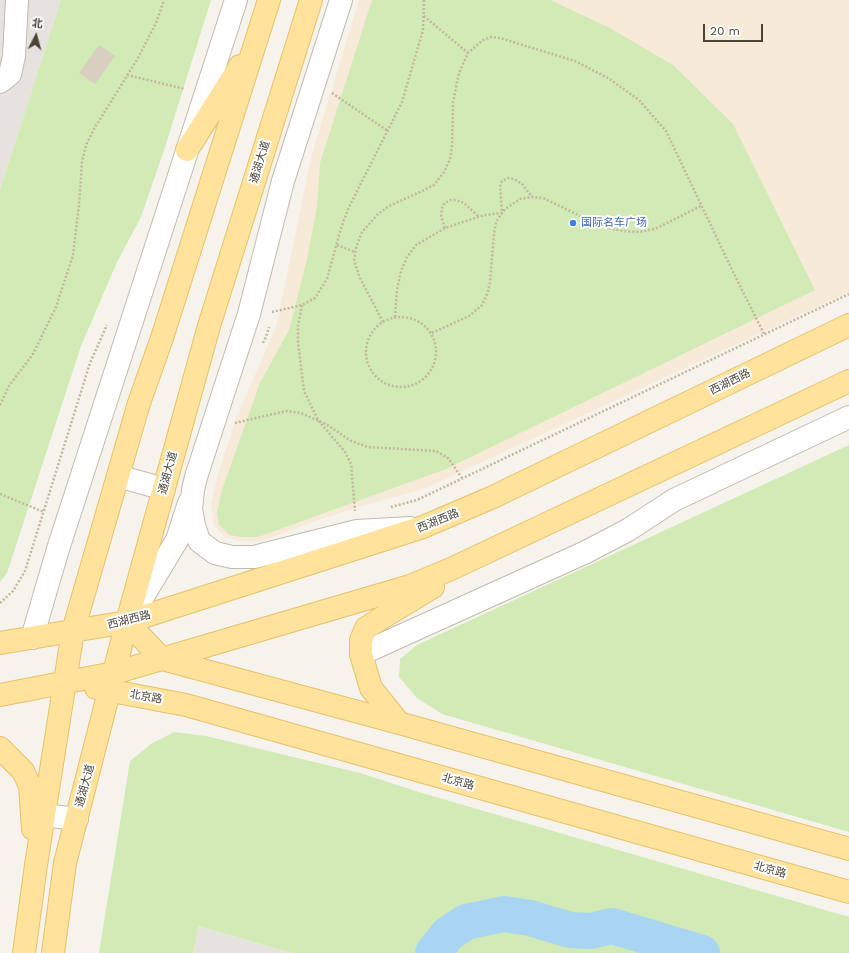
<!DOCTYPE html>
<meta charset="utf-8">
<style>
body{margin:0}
#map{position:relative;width:849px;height:953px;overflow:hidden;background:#f6f3ec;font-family:"Work Sans","Noto Sans SC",sans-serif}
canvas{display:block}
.north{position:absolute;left:16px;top:16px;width:40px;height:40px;-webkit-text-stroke:3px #fff;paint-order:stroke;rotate:6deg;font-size:11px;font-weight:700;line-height:16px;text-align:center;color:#4b4439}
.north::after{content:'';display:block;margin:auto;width:14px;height:18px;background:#4b4439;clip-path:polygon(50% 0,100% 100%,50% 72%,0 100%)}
.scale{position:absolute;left:703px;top:24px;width:60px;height:18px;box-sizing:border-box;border:2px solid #4b4439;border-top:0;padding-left:5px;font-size:12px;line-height:14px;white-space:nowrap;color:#4b4439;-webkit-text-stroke:3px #fff;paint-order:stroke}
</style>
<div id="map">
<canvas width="849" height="953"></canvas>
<div class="north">北</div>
<div class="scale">20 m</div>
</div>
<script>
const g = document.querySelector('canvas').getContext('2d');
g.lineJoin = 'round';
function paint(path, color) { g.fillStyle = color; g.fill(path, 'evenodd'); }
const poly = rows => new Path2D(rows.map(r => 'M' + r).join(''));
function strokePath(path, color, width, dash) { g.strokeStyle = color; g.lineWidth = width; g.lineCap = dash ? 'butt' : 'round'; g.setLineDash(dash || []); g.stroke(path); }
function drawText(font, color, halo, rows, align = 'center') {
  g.font = font + ' "Work Sans","Noto Sans SC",sans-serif'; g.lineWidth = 4; g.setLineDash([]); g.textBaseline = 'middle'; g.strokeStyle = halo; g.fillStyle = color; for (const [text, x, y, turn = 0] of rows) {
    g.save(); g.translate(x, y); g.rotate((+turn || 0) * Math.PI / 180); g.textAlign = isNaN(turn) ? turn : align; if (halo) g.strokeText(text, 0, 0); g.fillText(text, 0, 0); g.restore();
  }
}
const commercial = poly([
 [359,0,849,0,849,292,424,489,368,504,315,521,261,541,241,542,224,536,214,525,211,503,219,470,237,416,276,327,312,154]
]);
const industrial = poly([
 [0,0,61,0,0,190],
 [197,926,292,953,193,953]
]);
const green = poly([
 [61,0,211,0,166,144,141,217,117,262,81,346,7,573,0,582,0,190],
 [372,0,550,0,610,28,673,65,733,124,815,290,446,469,258,537,242,537,230,535,219,525,217,512,222,490,260,383,289,330,307,259,317,207,320,163],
 [849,445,849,832,442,714,417,698,399,677,400,659,417,645],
 [174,732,206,736,360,773,422,793,849,917,849,953,292,953,198,926,193,953,99,953,130,761,151,744]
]);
const river = poly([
 [433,953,448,934,466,922,504,914,530,918,570,930,591,931,612,926,702,953]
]);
const building = poly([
 [99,45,115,56,95,84,79,73]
]);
const path = poly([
 [424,16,468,53],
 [127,75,185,89],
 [332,93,388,131],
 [445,228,441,216,442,208,445,203,450,200,456,200,464,203,479,217],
 [337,245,355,252],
 [302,305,298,326,298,342,304,391,318,420,345,452,351,464,355,511],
 [272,312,302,305,315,298,327,279,341,228,349,207,402,102,423,30,424,0],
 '366 352a35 35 0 1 1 70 0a35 35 0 1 1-70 0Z',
 [395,317,397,290,401,271,407,257,416,245,445,228,484,215,502,213,500,187,502,181,508,178,514,179,522,184,532,197],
 [383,322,360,278,354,261,356,248,362,232,378,214,389,206,420,192,434,185,444,172,450,159,452,146,453,102,459,73,468,53,483,40,491,37,500,38,575,61,608,78,639,100,666,131,734,274,764,334],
 [432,333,469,316,482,305,488,292,490,282,494,234,496,222,505,209,520,199,532,197,543,198,603,227,624,231,639,232,655,229,701,206],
 [263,343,266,337,269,327],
 [0,405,9,386,33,354,56,307,73,255,79,205,82,162,86,145,94,129,138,58,156,23,164,0],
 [235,423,286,411,301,413,326,424,351,441,368,447,436,451,448,458,462,478],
 [0,494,44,512],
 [391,507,417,500,849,294],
 [0,603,13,591,25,571,90,363,107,325]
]);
const minor = poly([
 [341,0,283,181,249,314,196,477,193,490,191,509,194,525,199,541,215,553,232,557,254,557,357,531,410,528],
 [0,82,10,74,14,56,17,0],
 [118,476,164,489],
 [133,613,177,540,189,503],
 [32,638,58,549,236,0],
 [361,654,586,552,628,530,674,500,849,417],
 [44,815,77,819]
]);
const major = poly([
 [187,150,240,66],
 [127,622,162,659,399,723,849,849],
 [0,643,127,622,423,527,493,497,849,325],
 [96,688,186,705,849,892],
 [0,695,114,673,410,586,451,569,849,381],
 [399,723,371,688,361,654,361,640,366,628,380,619,433,587],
 [0,748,23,771,30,786,33,829],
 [24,953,36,865,73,631,139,403,162,338,269,0],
 [53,953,65,863,127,622,209,326,311,0]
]);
const markers = [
 [573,223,4,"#3f7fe0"]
];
const streetNames = [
 ["通湖大道",260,162,-73],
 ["西湖西路",730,382,-26],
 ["通湖大道",168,473,-75],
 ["西湖西路",438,521,-22],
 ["西湖西路",129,620,-14],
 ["北京路",146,697,10],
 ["北京路",458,782,16],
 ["通湖大道",85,786,-75],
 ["北京路",770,870,16]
];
const shopNames = [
 ["国际名车广场",581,223]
];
paint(commercial, '#f7ead8');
paint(industrial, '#e6e2dd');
paint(green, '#d2eab5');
strokePath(river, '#a9d4f2', 36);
paint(building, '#d8cfc1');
strokePath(minor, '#c2bbae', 24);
strokePath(major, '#e6c16a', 24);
strokePath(path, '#c4b79f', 2.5, [2, 2]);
strokePath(minor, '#fff', 22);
strokePath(major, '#ffe39c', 22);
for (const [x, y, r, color] of markers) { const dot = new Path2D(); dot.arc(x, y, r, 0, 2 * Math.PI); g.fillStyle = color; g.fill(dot); strokePath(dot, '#fff', 1.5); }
drawText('11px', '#4b4439', '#fff', streetNames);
drawText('11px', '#366cbe', '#fff', shopNames, 'left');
</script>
